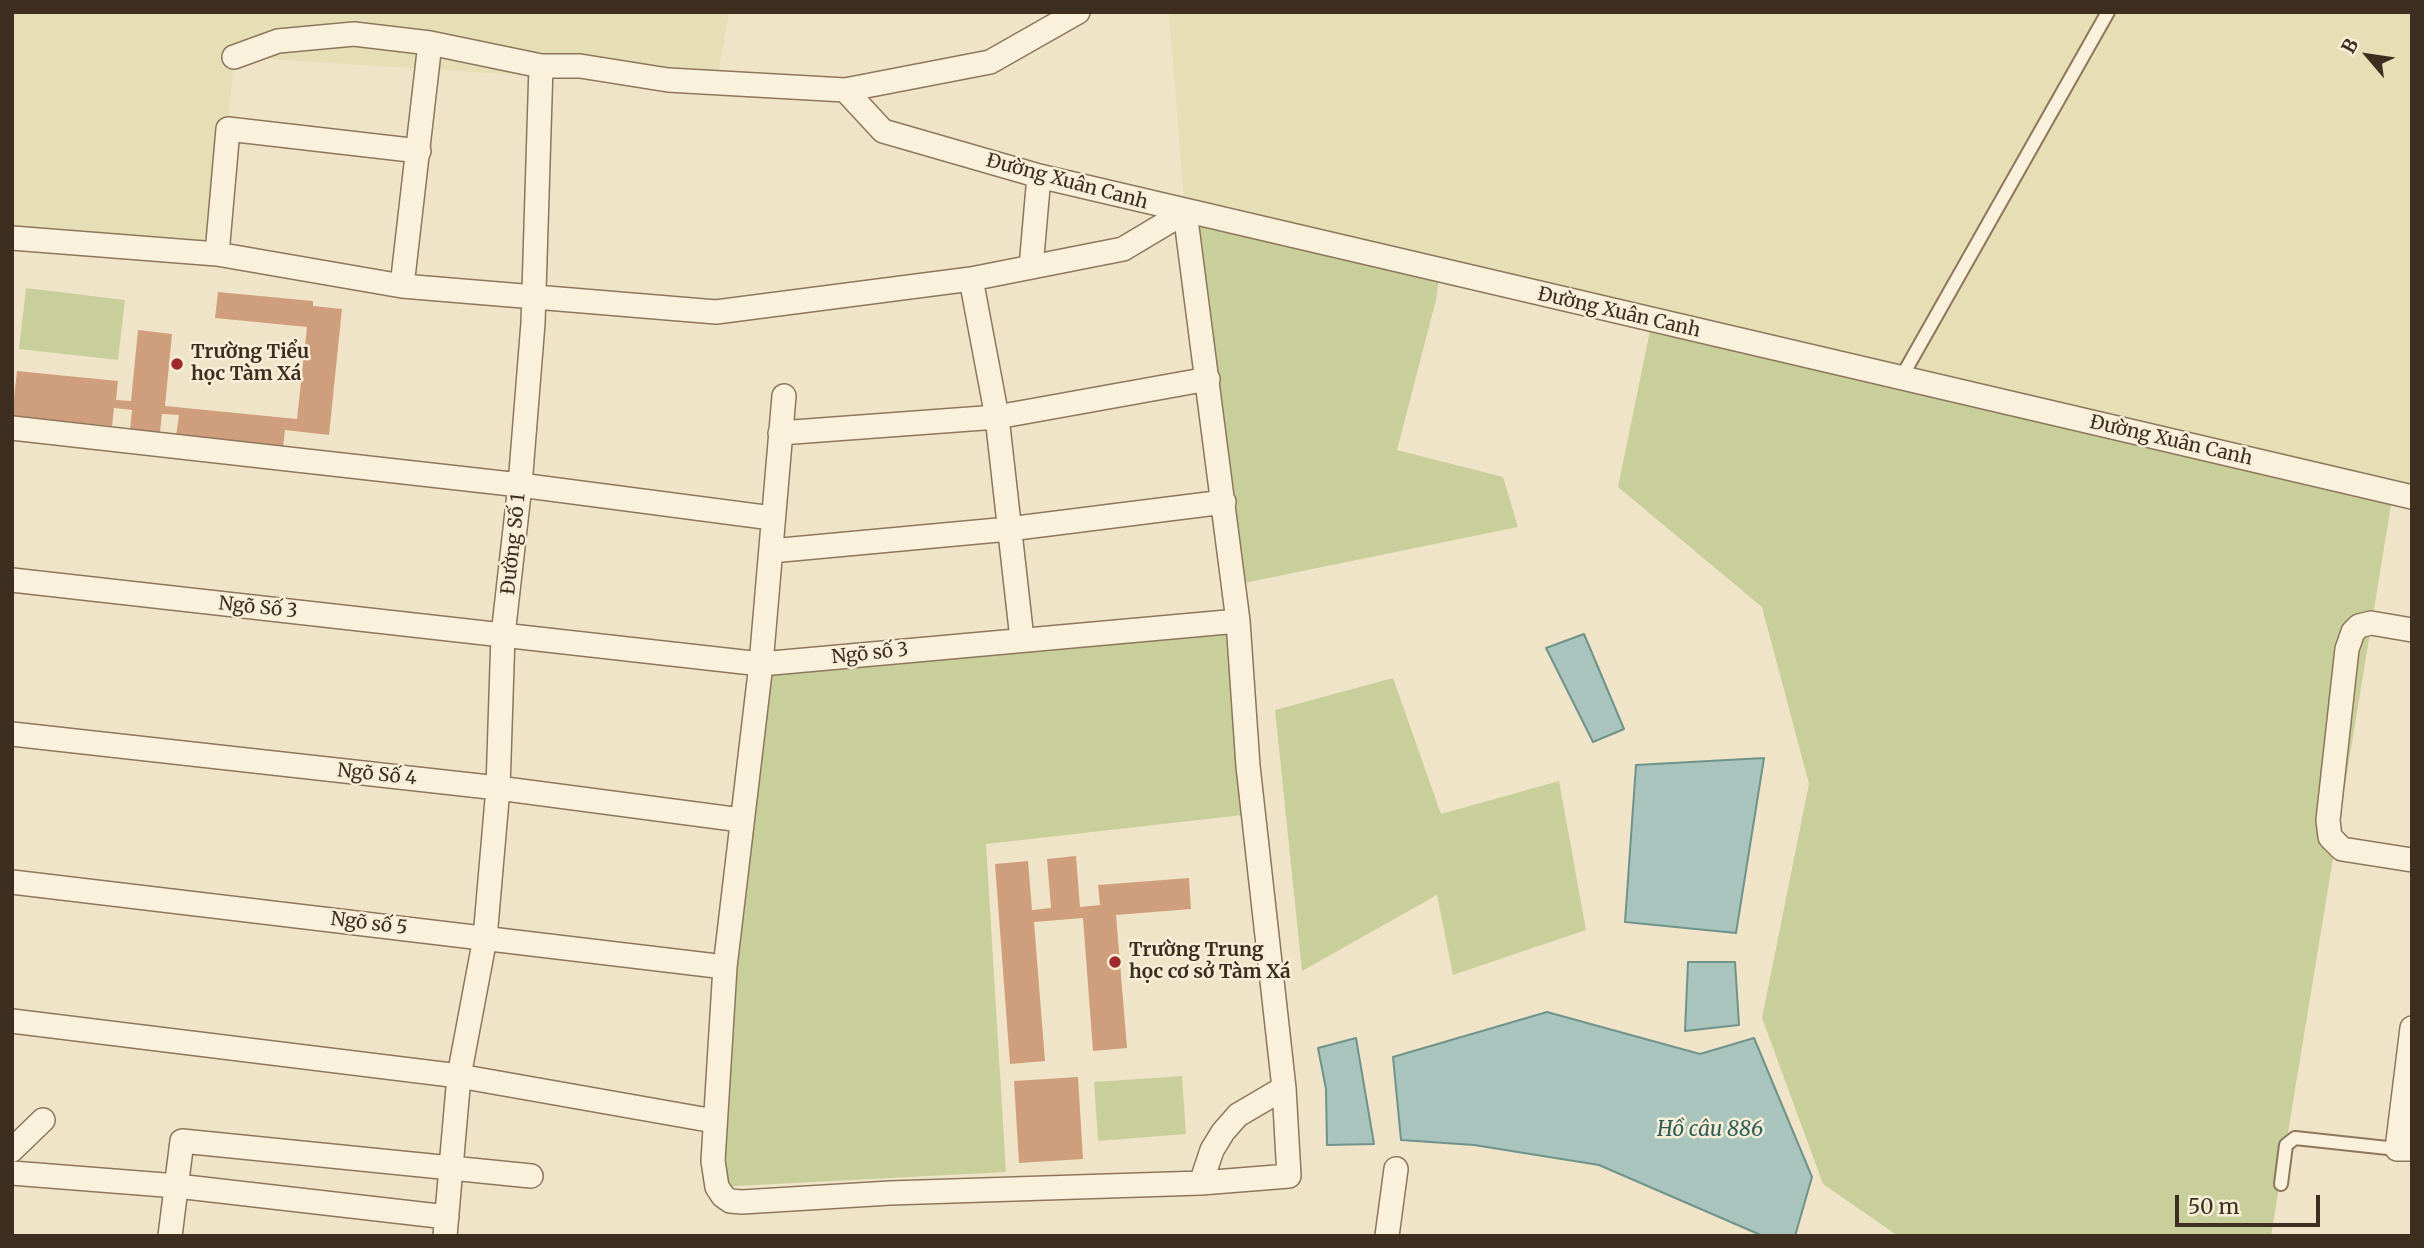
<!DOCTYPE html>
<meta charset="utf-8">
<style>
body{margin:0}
#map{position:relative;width:2424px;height:1248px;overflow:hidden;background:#f0e4c8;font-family:Merriweather,serif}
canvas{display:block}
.frame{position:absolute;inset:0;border:14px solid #3d2e20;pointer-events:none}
.north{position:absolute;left:2333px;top:21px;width:70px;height:70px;-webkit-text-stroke:5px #f7eed8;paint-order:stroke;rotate:299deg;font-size:19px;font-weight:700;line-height:28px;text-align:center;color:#3d2e20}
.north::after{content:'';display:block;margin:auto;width:24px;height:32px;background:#3d2e20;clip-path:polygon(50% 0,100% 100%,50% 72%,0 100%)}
.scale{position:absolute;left:2175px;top:1195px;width:145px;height:32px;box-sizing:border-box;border:4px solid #3d2e20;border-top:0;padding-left:9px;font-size:21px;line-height:24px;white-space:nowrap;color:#3d2e20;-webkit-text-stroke:5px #f7eed8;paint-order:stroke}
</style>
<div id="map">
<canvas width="2424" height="1248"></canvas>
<div class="frame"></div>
<div class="north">B</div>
<div class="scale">50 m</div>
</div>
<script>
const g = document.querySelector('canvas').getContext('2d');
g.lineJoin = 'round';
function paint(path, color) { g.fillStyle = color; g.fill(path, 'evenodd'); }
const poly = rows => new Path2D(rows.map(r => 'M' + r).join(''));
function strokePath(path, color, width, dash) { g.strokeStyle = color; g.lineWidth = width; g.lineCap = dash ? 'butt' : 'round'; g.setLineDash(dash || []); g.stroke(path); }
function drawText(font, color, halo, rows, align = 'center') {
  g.font = font + ' Merriweather,serif'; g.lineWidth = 5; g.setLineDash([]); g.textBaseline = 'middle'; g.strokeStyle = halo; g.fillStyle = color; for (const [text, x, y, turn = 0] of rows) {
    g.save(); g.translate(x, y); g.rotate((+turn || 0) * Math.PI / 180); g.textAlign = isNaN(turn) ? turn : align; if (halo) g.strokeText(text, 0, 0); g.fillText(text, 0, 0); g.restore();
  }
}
const farmland = poly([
 [12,12,729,12,716,87,234,57,217,254,12,238],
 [1169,12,2412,12,2412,497,1185,212]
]);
const green = poly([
 [1185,212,1440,271,1436,300,1397,450,1503,477,1518,527,1234,585],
 [26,288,125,300,118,360,19,349],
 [1652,321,2393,493,2271,1236,1898,1236,1823,1184,1762,1018,1809,784,1762,607,1618,487],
 [1238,621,1243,815,986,844,1006,1172,717,1187,761,664],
 [1393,678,1441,814,1559,781,1586,930,1453,975,1437,895,1302,971,1275,710],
 [1182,1076,1186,1134,1098,1141,1094,1082]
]);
const water = poly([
 [1584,634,1624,729,1593,742,1546,648,1584,634],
 [1764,758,1736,933,1625,922,1636,765,1764,758],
 [1688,962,1735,962,1739,1025,1685,1031,1688,962],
 [1547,1012,1700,1054,1754,1038,1812,1177,1795,1236,1763,1236,1599,1165,1474,1145,1401,1140,1393,1057,1547,1012],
 [1356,1038,1374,1144,1327,1145,1326,1089,1318,1048,1356,1038]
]);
const building = poly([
 [218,292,313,301,313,306,342,309,329,435,285,430,283,447,176,436,179,415,162,414,160,432,130,429,132,410,114,408,112,426,12,416,17,371,118,381,116,400,131,401,138,330,172,334,165,406,297,419,307,327,215,318],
 [1076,856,1080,907,1100,905,1098,885,1189,878,1191,909,1116,915,1127,1048,1093,1051,1083,918,1034,922,1045,1061,1010,1064,995,864,1028,861,1032,910,1051,908,1047,859],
 [1078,1077,1083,1159,1019,1163,1014,1081]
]);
const service = poly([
 [1901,378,2108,12],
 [2281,1184,2286,1145,2295,1138,2397,1149]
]);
const minor = poly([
 [234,57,278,41,354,34,430,43,541,66,580,66,668,80,845,90,990,62,1078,12],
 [845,90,883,131,1039,176,2412,497],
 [12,238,217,254,402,286,716,312,971,279,1123,249,1185,212,1238,621,1248,766,1284,1088,1289,1176,1201,1183,890,1193,742,1202,730,1201,723,1196,717,1187,713,1161,725,967,761,664,784,396],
 [217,254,228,129,419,151],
 [1031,267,1039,176],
 [971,279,997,417,1022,639],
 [402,286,430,43],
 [12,428,520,485,772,518],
 [780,433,997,417,1208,379],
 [771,551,1009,529,1224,502],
 [12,580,761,664,1238,621],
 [2412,630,2371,623,2359,626,2353,632,2347,649,2328,820,2330,837,2342,849,2412,860],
 [12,734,498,788,741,820],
 [12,882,725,967],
 [12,1021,459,1076,714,1121],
 [2412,1028,2397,1149,2412,1149],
 [12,1150,43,1120],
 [12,1173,177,1186,447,1217],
 [1201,1183,1212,1150,1223,1132,1238,1115,1284,1088],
 [170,1236,182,1141,531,1176],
 [445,1236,459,1076,485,938,498,788,503,635,520,485,533,323,541,66],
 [1387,1236,1396,1169]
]);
const markers = [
 [177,364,7,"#9e2a2b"],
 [1115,962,7,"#9e2a2b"]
];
const streetNames = [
 ["Đường Xuân Canh",1067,182,15],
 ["Đường Xuân Canh",1619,313,13],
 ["Đường Xuân Canh",2171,441,13],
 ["Đường Số 1",514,544,-84],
 ["Ngõ Số 3",258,608,6],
 ["Ngõ số 3",870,654,-6],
 ["Ngõ Số 4",377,775,6],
 ["Ngõ số 5",369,924,7]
];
const poiNames = [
 ["Trường Tiểu",191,353],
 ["học Tàm Xá",191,375],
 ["Trường Trung",1129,951],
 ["học cơ sở Tàm Xá",1129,973]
];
const waterNames = [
 ["Hồ câu 886",1710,1130]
];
paint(farmland, '#e6deb5');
paint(green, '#c9cf9b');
paint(water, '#a9c4bc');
strokePath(water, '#6f938a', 2);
paint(building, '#cf9f7d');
strokePath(service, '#8d765c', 16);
strokePath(minor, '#8d765c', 26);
strokePath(service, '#faf1dc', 12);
strokePath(minor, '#faf1dc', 23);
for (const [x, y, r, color] of markers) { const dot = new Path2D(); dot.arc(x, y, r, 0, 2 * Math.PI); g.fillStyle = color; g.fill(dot); strokePath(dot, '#f7eed8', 2.5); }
drawText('19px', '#3d2e20', '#f7eed8', streetNames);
drawText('bold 19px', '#3d2e20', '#f7eed8', poiNames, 'left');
drawText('italic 21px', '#2f5d5a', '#f7eed8', waterNames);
</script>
